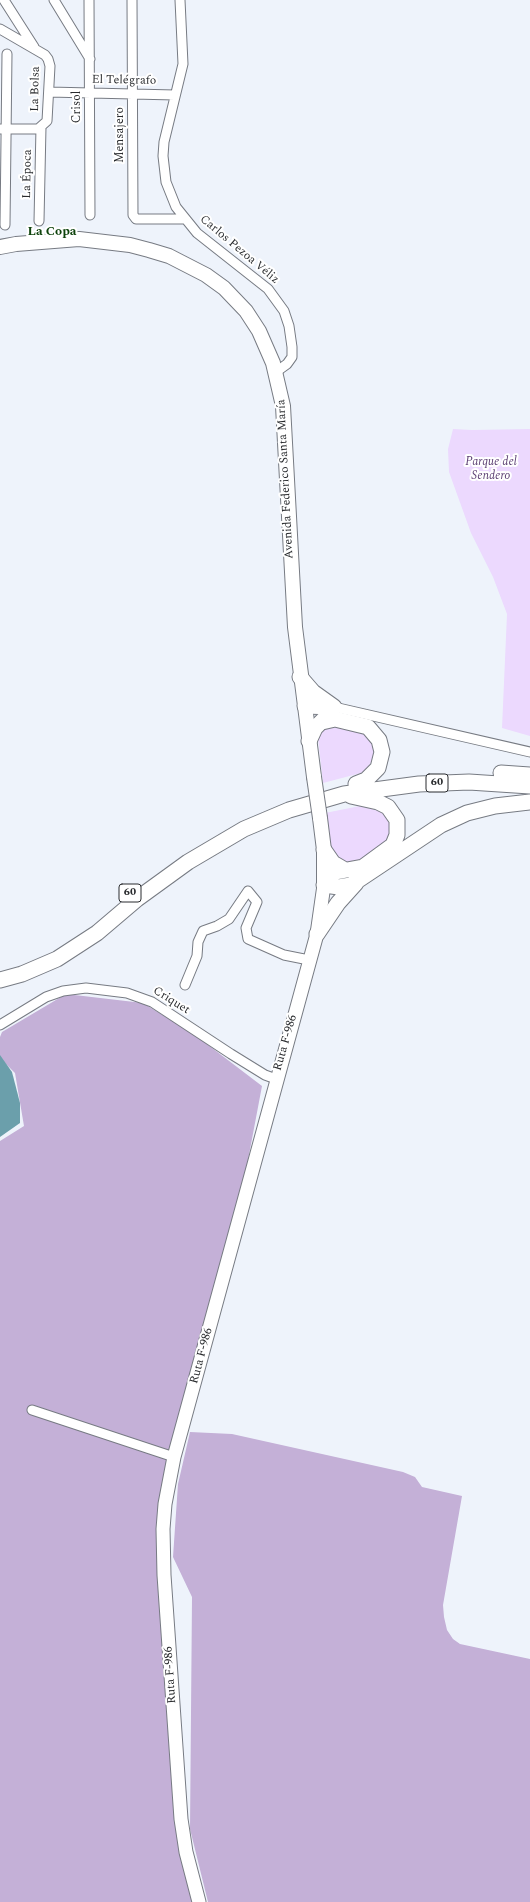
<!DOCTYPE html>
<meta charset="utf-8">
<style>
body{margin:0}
canvas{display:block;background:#eef3fb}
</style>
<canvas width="530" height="1902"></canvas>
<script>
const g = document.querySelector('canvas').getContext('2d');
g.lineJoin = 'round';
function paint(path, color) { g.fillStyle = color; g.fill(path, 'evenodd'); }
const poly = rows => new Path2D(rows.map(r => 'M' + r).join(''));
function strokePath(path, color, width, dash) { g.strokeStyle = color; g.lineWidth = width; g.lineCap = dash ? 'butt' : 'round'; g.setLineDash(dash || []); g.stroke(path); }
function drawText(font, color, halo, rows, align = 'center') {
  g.font = font + ' Spectral,serif'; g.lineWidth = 4; g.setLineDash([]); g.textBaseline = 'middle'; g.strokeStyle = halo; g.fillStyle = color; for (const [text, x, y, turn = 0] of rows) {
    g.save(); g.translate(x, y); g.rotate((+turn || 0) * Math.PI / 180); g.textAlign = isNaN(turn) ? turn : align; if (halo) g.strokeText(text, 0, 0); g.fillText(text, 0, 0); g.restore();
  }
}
const green = poly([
 [453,429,472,430,530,429,530,736,502,728,507,614,493,577,471,533,449,472,448,449],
 [332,725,366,735,372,743,374,756,368,768,361,773,323,783,318,738,323,729],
 [360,806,383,812,391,822,390,838,365,860,350,864,332,856,325,813]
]);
const forest = poly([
 [66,994,143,1003,195,1035,262,1086,241,1197,197,1358,158,1578,169,1730,195,1902,0,1902,0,1141,24,1126,15,1073,0,1058,0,1037,2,1032],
 [190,1432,232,1434,403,1472,415,1477,422,1487,462,1496,443,1605,444,1617,447,1630,453,1639,460,1644,530,1659,530,1902,208,1902,190,1829,192,1597,173,1557,178,1484]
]);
const water = poly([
 [0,1055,12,1072,20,1103,20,1123,0,1137]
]);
const minor = poly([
 [4,0,34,47],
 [54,0,90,59],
 [89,0,90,215],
 [132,0,133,215,136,219,185,219],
 [180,0,183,64,164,142,163,156,166,182,176,207,197,233,268,289,284,311,289,326,292,347,292,357,287,364,280,369,276,374],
 [0,29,45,55,48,59,50,66,47,121,38,129,0,129],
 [49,92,175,95],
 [39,221,41,127],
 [5,225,7,54],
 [334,707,530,752],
 [185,985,197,956,198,942,203,931,217,926,229,919,248,891,257,902,246,928,248,939,284,955,309,960],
 [0,1025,46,997,63,991,86,988,127,993,152,1002,231,1054,265,1075,276,1079],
 [32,1410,174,1457]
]);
const secondary = poly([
 [199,1902,186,1852,181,1819,164,1575,163,1529,165,1504,174,1457,317,934,324,885]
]);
const primary = poly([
 [0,247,16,244,79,239,130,245,149,250,169,256,206,275,224,288,246,311,259,331,273,363,283,406,295,627,314,777],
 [320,818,324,850,324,885]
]);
const trunk = poly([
 [300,677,313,692,334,707],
 [305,706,333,707],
 [322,722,335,719,368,727,379,740,382,752,378,768,366,780,356,784],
 [309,741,315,728,327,716],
 [501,773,530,775],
 [324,850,333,863,345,870],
 [325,879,336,872,363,867,393,845,397,835,397,820,388,807,378,802,351,796],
 [324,885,339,887,351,885,441,825,467,813,495,806,530,802],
 [317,934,338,903,356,883],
 [0,980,22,974,57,959,97,933,137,899,188,862,244,829,289,810,344,794,419,784,469,782,530,786]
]);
const primaryBridge = poly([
 [314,777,320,818]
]);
const shields = [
 [437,783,22],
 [130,893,22]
];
const shieldNames = [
 ["60",437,783],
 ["60",130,893]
];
const streetNames = [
 ["El Telégrafo",124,81,1],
 ["La Bolsa",36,89,-89],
 ["Crisol",78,107,-90],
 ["Mensajero",121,135,-90],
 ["La Época",28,174,-89],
 ["Carlos Pezoa Véliz",239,250,40],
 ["Avenida Federico Santa María",286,479,-93],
 ["Criquet",171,1001,32],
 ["Ruta F-986",286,1043,-74],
 ["Ruta F-986",202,1356,-75],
 ["Ruta F-986",171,1675,-94]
];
const parkNames = [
 ["Parque del",491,463],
 ["Sendero",491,477]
];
const neighbourhoodNames = [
 ["La Copa",52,232]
];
paint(green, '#ecd9fe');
paint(forest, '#c4b0d7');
paint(water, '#6b9fab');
strokePath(minor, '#777b83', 11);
strokePath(secondary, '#777b83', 15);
strokePath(primary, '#777b83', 16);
strokePath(trunk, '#777b83', 17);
strokePath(minor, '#fff', 9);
strokePath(secondary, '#fff', 13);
strokePath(primary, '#fff', 14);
strokePath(trunk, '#fff', 15);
strokePath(primaryBridge, '#777b83', 16, []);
strokePath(primaryBridge, '#fff', 14);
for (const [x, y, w] of shields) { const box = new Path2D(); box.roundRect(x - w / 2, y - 9, w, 18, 3); g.fillStyle = '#fff'; g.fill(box); strokePath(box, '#292b2e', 1); }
drawText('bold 11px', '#292b2e', null, shieldNames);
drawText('12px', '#292b2e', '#fff', streetNames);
drawText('italic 12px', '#5c4073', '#fff', parkNames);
drawText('bold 13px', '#0e430c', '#fff', neighbourhoodNames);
</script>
